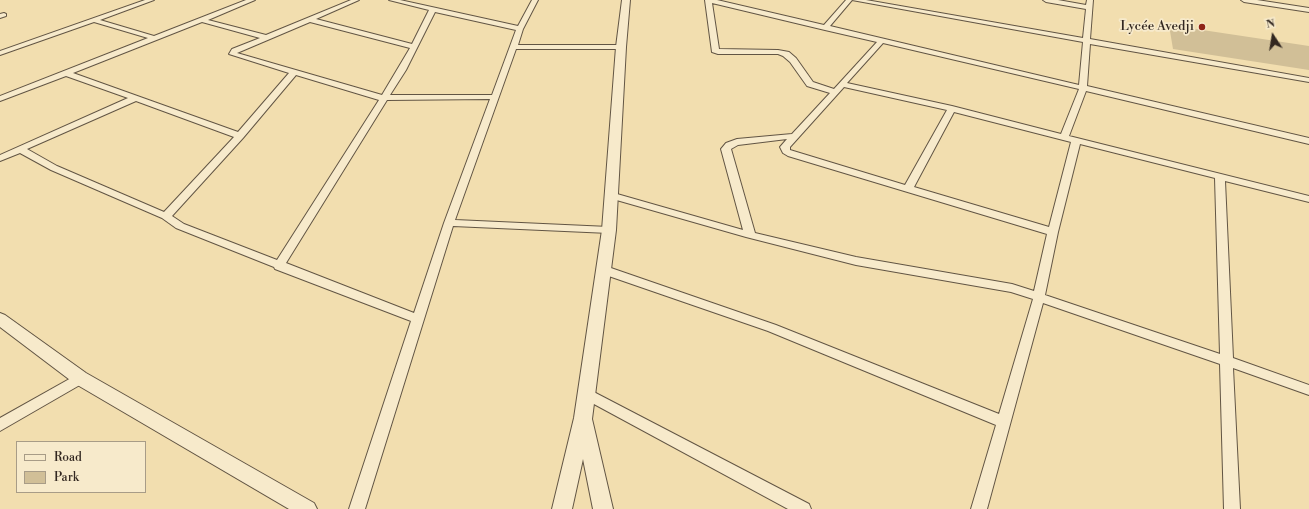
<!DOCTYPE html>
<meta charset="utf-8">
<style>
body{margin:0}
#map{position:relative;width:1309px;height:509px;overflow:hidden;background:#f2deaf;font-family:"Libre Bodoni",serif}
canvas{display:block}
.legend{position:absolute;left:16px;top:441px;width:130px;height:52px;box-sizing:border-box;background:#f7eacb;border:1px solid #a89c87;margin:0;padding:5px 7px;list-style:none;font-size:12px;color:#322720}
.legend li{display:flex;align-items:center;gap:8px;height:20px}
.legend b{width:20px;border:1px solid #a89c87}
.north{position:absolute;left:1253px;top:16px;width:40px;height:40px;-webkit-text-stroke:3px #f7eacb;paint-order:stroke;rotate:348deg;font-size:11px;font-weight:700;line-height:16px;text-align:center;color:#322720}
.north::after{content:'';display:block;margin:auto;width:14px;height:18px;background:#322720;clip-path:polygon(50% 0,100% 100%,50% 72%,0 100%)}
</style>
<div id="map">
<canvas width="1309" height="509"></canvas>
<ul class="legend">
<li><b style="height:5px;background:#f7eacb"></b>Road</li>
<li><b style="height:11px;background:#d1bf97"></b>Park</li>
</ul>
<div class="north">N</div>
</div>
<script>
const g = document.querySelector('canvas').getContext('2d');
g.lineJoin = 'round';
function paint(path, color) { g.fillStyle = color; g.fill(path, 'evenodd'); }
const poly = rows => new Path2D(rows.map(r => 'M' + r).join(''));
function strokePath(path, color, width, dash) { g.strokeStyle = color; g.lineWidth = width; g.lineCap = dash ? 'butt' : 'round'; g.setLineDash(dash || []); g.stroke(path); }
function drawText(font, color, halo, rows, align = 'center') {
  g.font = font + ' "Libre Bodoni",serif'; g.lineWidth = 3.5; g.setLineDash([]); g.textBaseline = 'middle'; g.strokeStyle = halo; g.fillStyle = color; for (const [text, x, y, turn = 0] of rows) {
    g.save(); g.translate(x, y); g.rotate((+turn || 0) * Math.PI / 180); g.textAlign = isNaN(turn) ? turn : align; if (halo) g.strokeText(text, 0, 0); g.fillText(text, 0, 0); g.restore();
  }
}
const green = poly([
 [1169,25,1309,46,1309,70,1173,49]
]);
const minor = poly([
 [145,0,154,0,100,20,154,36,246,0,255,0,208,20,266,35,351,0,359,0,316,19,412,44,429,10,389,0,400,0,518,26,532,0,538,0,523,29,518,45,621,45,625,47,621,49,516,49,455,220,609,227,614,230,609,233,453,226,365,509,349,509,411,321,275,269,274,267,176,228,162,218,51,170,20,153,0,161,0,155,128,98,66,76,0,101,0,96,148,38,94,22,0,55,0,51,145,0],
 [435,12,516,30,492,95,390,95,406,70,435,12],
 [202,22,260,38,232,49,229,54,289,73,238,132,73,73,202,22],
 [310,22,410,48,382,95,237,53,310,22],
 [296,75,379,100,277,260,184,224,172,216,243,138,296,75],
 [490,99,444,223,414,313,286,263,387,100,490,99],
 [136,101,234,137,164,212,57,166,27,149,136,101],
 [705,0,717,0,824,25,846,0,866,0,1083,38,1086,9,1046,2,1043,0,1058,0,1086,5,1087,0,1093,0,1090,39,1309,78,1309,82,1090,44,1087,86,1309,138,1309,144,1086,91,1069,136,1309,196,1309,202,1225,181,1233,358,1309,385,1309,395,1233,368,1240,509,1224,509,1220,364,1043,303,987,509,971,509,996,425,768,331,600,273,598,270,600,267,608,267,776,325,999,414,1033,299,1011,292,856,265,746,237,606,197,605,195,610,192,743,230,721,149,726,143,737,139,792,134,830,93,807,86,790,62,783,56,778,54,718,54,712,52,705,0],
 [852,0,1083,42,1079,85,830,26,852,0],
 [712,3,825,30,877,42,834,89,813,82,796,58,789,52,778,50,719,49,712,3],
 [883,43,1079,89,1061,134,952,106,847,83,883,43],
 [844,87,947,110,905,185,790,150,790,147,844,87],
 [954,112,1071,142,1049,227,914,187,954,112],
 [787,139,780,147,783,153,788,156,1047,234,1034,291,1012,284,856,257,755,233,731,149,738,145,787,139],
 [1080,144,1215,178,1220,354,1045,295,1058,232,1080,144],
 [1241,0,1257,0,1309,8,1309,12,1244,2,1241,0],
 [4,13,6,14,6,16,0,18,0,14,4,13],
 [80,373,85,374,87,378,85,382,0,431,0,418,80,373],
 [586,388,809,504,811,509,788,509,581,397,579,393,581,389,586,388]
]);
const tertiary = poly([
 [622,0,630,0,626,47,616,230,592,419,613,509,593,509,583,459,572,509,552,509,574,418,602,230,616,47,622,0],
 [0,313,5,315,86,373,314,503,317,509,289,509,74,383,0,327,0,313]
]);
const markers = [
 [1202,27,4,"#8f2418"]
];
const farPoinames = [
 ["Lycée Avedji",1194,27]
];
paint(green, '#d1bf97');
strokePath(minor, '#625544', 2);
strokePath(tertiary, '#625544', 2);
paint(minor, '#f7eacb');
paint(tertiary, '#f7eacb');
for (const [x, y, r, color] of markers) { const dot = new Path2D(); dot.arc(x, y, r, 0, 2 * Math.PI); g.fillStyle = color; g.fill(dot); strokePath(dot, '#f7eacb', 1.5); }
drawText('13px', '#322720', '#f7eacb', farPoinames, 'right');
</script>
